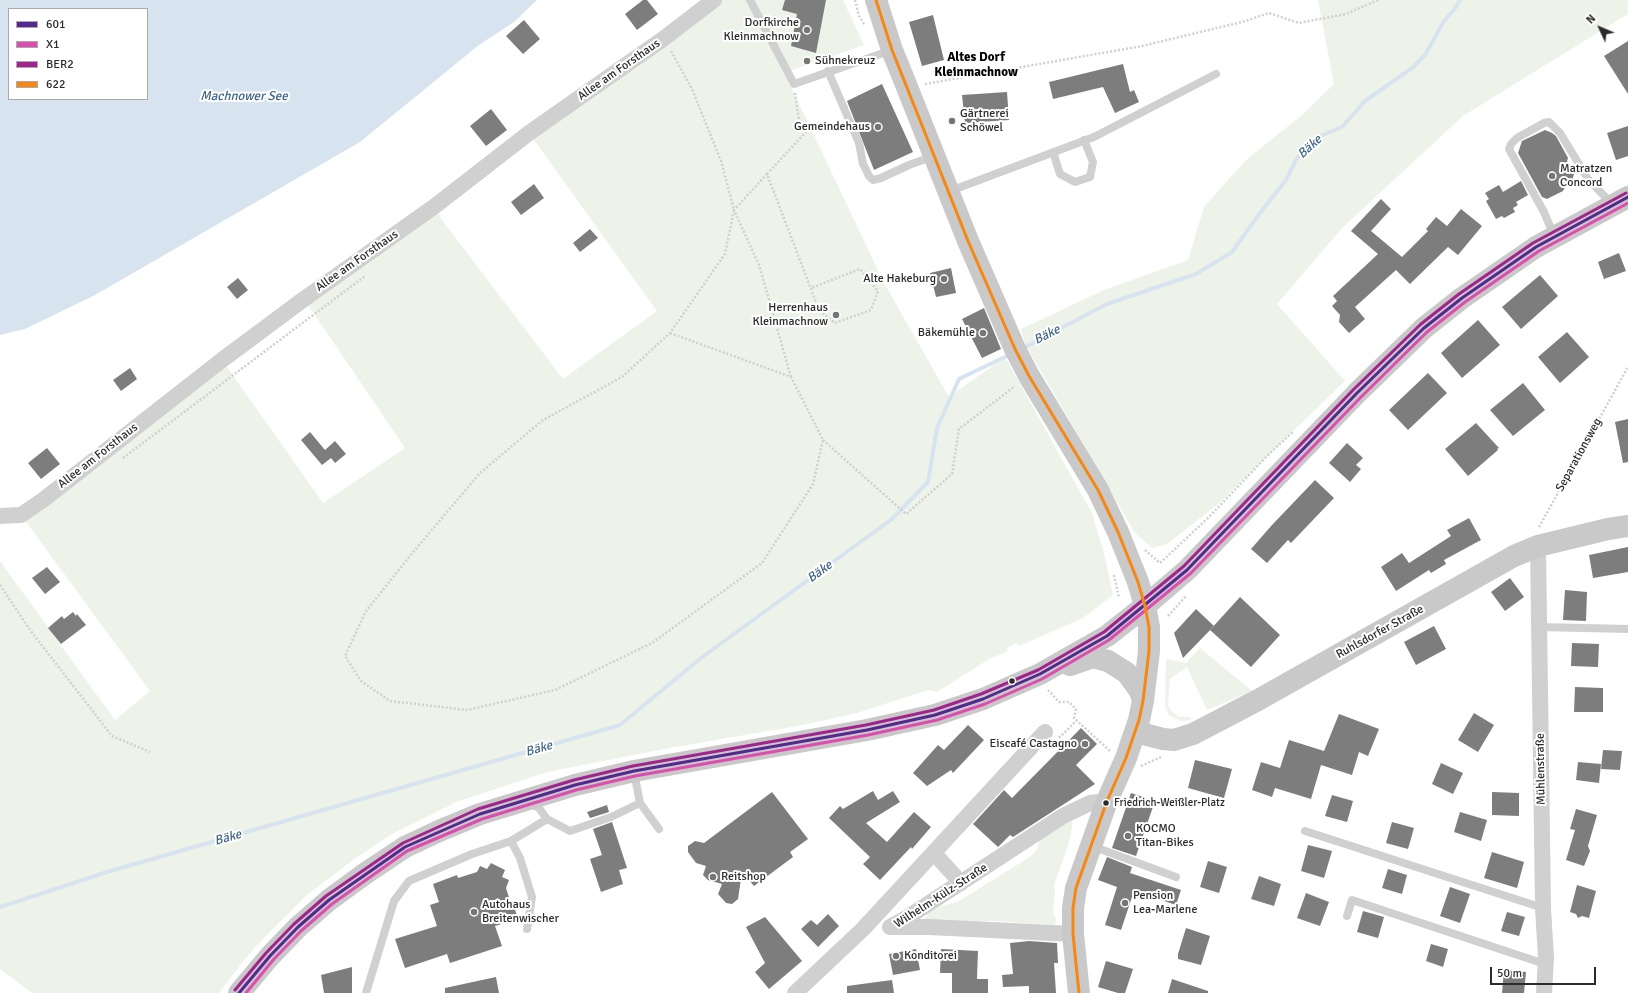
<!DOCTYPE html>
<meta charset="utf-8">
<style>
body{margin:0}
#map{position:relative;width:1628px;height:993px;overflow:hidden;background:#fff;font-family:Signika,sans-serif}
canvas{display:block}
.legend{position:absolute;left:8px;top:8px;width:140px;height:92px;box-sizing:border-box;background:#fff;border:1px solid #aaa;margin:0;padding:5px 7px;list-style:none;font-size:12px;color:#2b2b2b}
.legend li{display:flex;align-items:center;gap:8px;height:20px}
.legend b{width:20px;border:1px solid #aaa}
.north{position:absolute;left:1580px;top:8px;width:40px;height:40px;-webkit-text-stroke:3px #fff;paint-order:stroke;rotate:314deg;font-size:11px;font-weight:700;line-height:16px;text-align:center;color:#2b2b2b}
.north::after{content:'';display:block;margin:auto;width:14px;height:18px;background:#2b2b2b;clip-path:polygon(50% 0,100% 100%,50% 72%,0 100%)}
.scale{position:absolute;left:1490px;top:967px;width:106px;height:18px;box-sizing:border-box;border:2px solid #2b2b2b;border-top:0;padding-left:5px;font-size:12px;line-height:14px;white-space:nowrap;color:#2b2b2b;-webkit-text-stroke:3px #fff;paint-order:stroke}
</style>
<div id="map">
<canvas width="1628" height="993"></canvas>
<ul class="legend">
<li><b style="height:5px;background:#542791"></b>601</li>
<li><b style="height:5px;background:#dd4dae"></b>X1</li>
<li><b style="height:5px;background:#a3238e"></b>BER2</li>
<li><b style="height:5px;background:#f68712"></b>622</li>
</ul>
<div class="north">N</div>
<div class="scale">50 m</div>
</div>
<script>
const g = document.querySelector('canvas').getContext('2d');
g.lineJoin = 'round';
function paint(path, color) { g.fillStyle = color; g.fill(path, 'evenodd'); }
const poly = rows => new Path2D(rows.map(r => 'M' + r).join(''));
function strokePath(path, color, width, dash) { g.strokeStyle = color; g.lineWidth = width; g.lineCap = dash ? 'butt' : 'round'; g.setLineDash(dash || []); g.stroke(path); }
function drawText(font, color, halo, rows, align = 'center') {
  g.font = font + ' Signika,sans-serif'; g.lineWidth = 4; g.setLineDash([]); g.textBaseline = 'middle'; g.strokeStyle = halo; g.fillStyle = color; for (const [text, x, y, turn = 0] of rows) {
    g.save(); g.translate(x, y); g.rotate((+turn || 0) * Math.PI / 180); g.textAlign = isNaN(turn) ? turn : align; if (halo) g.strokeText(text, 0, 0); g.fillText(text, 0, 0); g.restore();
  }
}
const green = poly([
 [714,0,843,0,864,45,787,72,792,89,884,283,949,397,1005,357,1092,513,1104,553,1113,595,1083,618,1019,646,1017,643,1007,648,1008,651,989,659,937,692,928,690,857,713,803,725,664,749,548,772,459,801,392,834,353,860,307,895,263,939,244,960,219,993,32,993,0,969,0,561,115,720,150,691,21,515,222,360,323,503,405,448,304,299,435,206,442,220,563,379,657,311,529,133],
 [1318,0,1628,0,1628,14,1463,116,1342,228,1277,304,1345,381,1217,505,1167,544,1152,548,1135,533,1025,344,1021,329,1104,290,1188,260,1204,207,1246,160,1302,115,1334,84],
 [1200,648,1252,691,1207,710,1187,667,1170,679,1168,705,1170,710,1179,717,1190,717,1192,720,1181,721,1169,715,1165,706,1166,659,1186,663],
 [1070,821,1073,822,1069,843,1054,885,1055,893,1053,913,1056,919,1055,925,991,921,926,922,925,918,929,913,939,907,959,901,1030,857,1038,848,1039,841]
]);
const water = poly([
 [0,0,537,0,514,22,479,45,360,142,95,295,25,329,0,335],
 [9,9,147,9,147,99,9,99]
]);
const stream = poly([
 [1023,348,1107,304,1196,274,1232,252,1263,209,1286,180,1297,158,1320,136,1342,127,1365,101,1412,68,1425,55,1444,21,1454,10,1460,0],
 [0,907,107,872,620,725,701,658,892,519,928,482,937,428,959,379,1011,354]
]);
const building = poly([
 [643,0,647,0,658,14,637,30,625,14],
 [785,0,826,0,816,53,791,46,797,14,782,10],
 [933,15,944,60,922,66,909,22],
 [524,20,540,39,523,54,506,36],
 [1628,41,1628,94,1604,56],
 [1123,64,1130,92,1134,90,1139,102,1115,113,1103,87,1053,99,1049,82],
 [882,84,913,152,874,170,847,101],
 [1007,92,1009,120,965,123,962,95],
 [491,109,507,130,486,146,470,126],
 [1628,126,1628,156,1616,160,1607,133],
 [1545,130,1552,133,1556,136,1568,158,1567,161,1574,174,1571,184,1565,187,1563,191,1547,199,1542,197,1518,153,1522,141],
 [1521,181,1528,195,1516,202,1518,205,1513,208,1515,212,1504,218,1502,216,1496,219,1486,201,1489,199,1485,193,1499,185,1503,192],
 [534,184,544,198,521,215,511,202],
 [1381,199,1391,209,1371,231,1402,257,1428,231,1426,229,1436,217,1447,226,1461,209,1482,226,1458,255,1448,247,1410,284,1396,270,1355,307,1365,319,1349,333,1339,322,1340,315,1332,306,1337,301,1333,296,1378,254,1351,231],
 [590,229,598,238,580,252,573,243],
 [1619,253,1626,271,1604,279,1598,262],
 [951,268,956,293,936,297,930,273],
 [1540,275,1558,296,1521,329,1502,307],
 [238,278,248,290,237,299,227,287],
 [984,308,1001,349,982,358,962,319],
 [1478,320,1500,345,1462,378,1441,353],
 [1567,332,1589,357,1560,383,1538,357],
 [130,368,137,379,121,391,113,380],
 [1428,373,1447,393,1408,430,1389,410],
 [1523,383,1545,410,1513,436,1490,410],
 [1628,419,1628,462,1623,463,1615,422],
 [1476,423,1499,448,1497,449,1498,450,1468,476,1445,449],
 [310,432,325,450,335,441,346,454,335,463,331,458,322,465,301,440],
 [1347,443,1363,458,1356,465,1361,469,1350,482,1329,463],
 [47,448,60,464,41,479,28,463],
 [1315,480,1334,498,1291,543,1288,540,1267,563,1251,549,1272,525],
 [1469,518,1481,540,1444,560,1446,564,1431,573,1429,570,1396,591,1381,567,1402,553,1409,563,1451,536,1447,530],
 [1628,547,1628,572,1593,578,1589,555],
 [47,567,60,582,45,594,32,578],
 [1510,578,1524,597,1505,611,1491,592],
 [1565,590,1587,592,1586,621,1563,620],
 [1240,597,1280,635,1251,667,1210,630],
 [1196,609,1214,626,1183,658,1174,633],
 [73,612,76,616,77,614,86,625,61,644,48,628,62,616,64,619],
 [1434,626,1446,649,1416,665,1404,642],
 [1572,643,1599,644,1598,667,1571,666],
 [1575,687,1603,688,1603,712,1574,712],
 [1474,713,1494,725,1478,752,1458,740],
 [1339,714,1379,729,1368,756,1359,752,1352,775,1321,765,1311,799,1275,788,1272,797,1252,790,1261,762,1280,768,1289,740,1324,751],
 [968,725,984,740,953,773,951,770,927,786,913,773,938,745,944,750],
 [1081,728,1097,744,1076,765,1095,784,1013,837,1010,835,998,847,973,824,1004,790,1012,798],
 [1603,750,1622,751,1620,770,1601,769],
 [1195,760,1232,769,1224,798,1188,788],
 [1578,762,1601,764,1599,783,1576,780],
 [1441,763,1463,773,1453,794,1432,784],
 [873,791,878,800,893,791,900,802,866,823,887,842,914,812,931,827,912,849,911,847,880,880,863,864,870,857,829,818,840,806,843,809],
 [772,792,808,839,790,852,793,857,754,886,742,872,738,899,732,904,726,903,718,894,722,884,708,880,703,875,706,866,696,863,688,852,688,846,695,841,704,843],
 [1492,792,1519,793,1519,816,1492,815],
 [1131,793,1155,801,1136,856,1112,848],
 [1332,795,1353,801,1347,822,1325,816],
 [607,805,609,812,590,818,587,812],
 [1576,809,1597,815,1588,846,1590,851,1584,866,1566,860,1575,830,1570,829],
 [1460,812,1487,820,1481,841,1454,832],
 [612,822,627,868,619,870,623,884,601,892,590,859,602,855,593,829],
 [1392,822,1414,828,1408,849,1386,843],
 [1308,845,1332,851,1324,878,1301,871],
 [1492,852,1524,862,1517,888,1484,878],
 [1107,857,1132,867,1130,873,1181,890,1176,905,1134,891,1121,930,1105,925,1117,887,1098,880],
 [1208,861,1227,867,1219,893,1200,887],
 [491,863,505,870,502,877,509,880,506,888,511,904,513,903,518,919,495,926,502,946,450,963,447,954,405,968,395,939,437,926,430,905,439,902,433,884,457,875,458,878,477,872,480,866,487,869],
 [1388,869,1407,875,1402,894,1382,888],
 [1259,876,1281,884,1274,906,1251,899],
 [1577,885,1596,891,1589,918,1582,916,1578,918,1576,914,1570,912],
 [1450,887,1470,894,1460,923,1440,916],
 [1306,893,1329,902,1320,926,1297,918],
 [1363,911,1384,917,1378,938,1357,932],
 [1507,912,1525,917,1519,936,1501,931],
 [828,914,839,926,818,947,801,929,811,920,817,925],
 [765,917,802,961,769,989,755,972,765,963,746,927],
 [1186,928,1210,936,1201,965,1178,959,1178,954],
 [1029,941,1057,943,1058,963,1054,963,1056,993,1029,993,1029,986,1003,987,1002,975,1013,974,1010,943],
 [1431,944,1448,949,1443,967,1426,961],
 [916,949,920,970,893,975,889,954],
 [941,949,978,951,977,979,988,979,988,993,952,993,952,973,940,973],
 [1106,961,1133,969,1125,993,1118,993,1098,987],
 [352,967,352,993,324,993,321,975],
 [1504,970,1526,972,1524,993,1502,993],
 [496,977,499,993,445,993,445,988],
 [1172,979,1208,991,1208,993,1168,993],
 [892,980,894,993,847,993,847,986]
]);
const path = poly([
 [855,0,859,16,864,24],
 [925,84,1142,46,1242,22,1269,13,1299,23,1346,14,1378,0],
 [795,93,799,120],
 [767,174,806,132,803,127],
 [670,333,791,377,823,440,813,484,762,563,652,643,555,690,467,710,390,701,361,681,345,656,366,611,414,551,480,473,543,420,622,377,670,333,725,254,734,210,721,161,692,89,671,51],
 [791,377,759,265,734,210,767,174,819,310,835,323,871,310,878,291,860,269,811,288],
 [823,440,906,514,952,474,959,429,1015,386],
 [123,458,365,276],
 [1539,527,1628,367],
 [1145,550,1160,563,1208,518,1270,453,1293,432],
 [1114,575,1119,598],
 [0,585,30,630,112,736,150,752],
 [1168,616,1186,596],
 [1048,690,1059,702,1069,702,1076,709,1074,718,1110,751],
 [1059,736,1060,737,1077,720],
 [1141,766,1161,757]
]);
const lane = poly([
 [750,0,794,84,892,50],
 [828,71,859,143,863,164,869,176,873,180,881,178,909,165,934,156],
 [1053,152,1060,174,1075,182,1090,177,1093,162,1084,140],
 [950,191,1094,137,1216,74],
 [1554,236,1544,212,1509,149,1511,144,1517,138,1544,123,1549,122,1560,133,1588,179,1612,204],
 [1539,627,1628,629],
 [529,803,539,808,547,819,570,831,611,817,640,803,634,772],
 [640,803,659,829],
 [1305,831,1543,908],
 [511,841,547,819],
 [1092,846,1176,877],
 [1347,916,1352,900,1545,964],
 [366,993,394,901,409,881,472,854,511,841,520,858,532,897,527,929]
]);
const street = poly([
 [0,516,21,515,43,500,222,360,304,299,435,206,529,133,663,39,714,0],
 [1538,546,1543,908,1546,958,1544,993],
 [934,853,961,883],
 [890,927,908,917,1063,816,1090,803,1107,801],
 [893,927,929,927,1073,934],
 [795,993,863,929,1045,732]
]);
const secondary = poly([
 [876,0,892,50,907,87,968,241,1015,349,1029,376,1098,490,1118,532,1138,582,1145,606,1149,627,1149,651,1143,701,1139,720,1126,758,1107,801,1076,888,1073,908,1073,934,1079,993],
 [1070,665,1093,657,1108,661,1127,673,1140,691,1143,701],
 [1136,732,1163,739,1174,740,1193,734,1258,700,1514,556,1538,546,1608,529,1628,526],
 [239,993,270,956,298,927,329,900,366,873,405,847,439,831,480,814,575,785,634,771,867,730,935,715,983,699,1040,674,1107,636,1145,606,1187,570,1357,393,1424,328,1462,298,1536,247,1628,197]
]);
const bus1 = poly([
 [239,993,270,956,298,927,329,900,405,847,480,814,575,785,634,771,867,730,935,715,983,699,1040,674,1107,636,1187,570,1357,393,1424,328,1462,298,1536,247,1628,197]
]);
const bus2 = poly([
 [246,993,274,959,301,931,332,904,407,851,482,819,576,790,635,776,868,735,937,720,985,704,1042,679,1109,640,1191,573,1361,397,1427,332,1465,302,1539,251,1628,203]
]);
const bus3 = poly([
 [235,990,266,953,294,924,326,896,403,843,478,809,574,780,633,766,866,725,934,710,981,694,1038,670,1104,632,1184,566,1353,390,1421,324,1459,294,1533,243,1626,193]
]);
const bus4 = poly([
 [876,0,892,50,968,241,1015,349,1029,376,1098,490,1118,532,1138,582,1145,606,1149,627,1149,651,1143,701,1139,720,1126,758,1107,801,1076,888,1073,908,1073,934,1079,993]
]);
const markers = [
 [807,30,4,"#757575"],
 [807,61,4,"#757575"],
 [952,121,4,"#757575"],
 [878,127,4,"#757575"],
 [1552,176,4,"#757575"],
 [944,279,4,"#757575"],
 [836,315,4,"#757575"],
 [983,333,4,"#757575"],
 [1012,681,3.5,"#2b2b2b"],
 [1085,744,4,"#757575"],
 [1106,803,3.5,"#2b2b2b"],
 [1128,836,4,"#757575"],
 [713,877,4,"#757575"],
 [1125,903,4,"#757575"],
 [474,912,4,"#757575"],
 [896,956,4,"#757575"]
];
const busNames = [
 ["Friedrich-Weißler-Platz",1114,803]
];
const poiNames = [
 ["Dorfkirche",799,23,"right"],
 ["Kleinmachnow",799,37,"right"],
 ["Sühnekreuz",815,61],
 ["Gärtnerei",960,114],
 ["Schöwel",960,128],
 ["Gemeindehaus",870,127,"right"],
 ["Matratzen",1560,169],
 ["Concord",1560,183],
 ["Alte Hakeburg",936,279,"right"],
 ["Herrenhaus",828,308,"right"],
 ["Kleinmachnow",828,322,"right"],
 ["Bäkemühle",975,333,"right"],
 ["Eiscafé Castagno",1077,744,"right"],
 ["KOCMO",1136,829],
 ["Titan-Bikes",1136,843],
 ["Reitshop",721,877],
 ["Pension",1133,896],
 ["Lea-Marlene",1133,910],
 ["Autohaus",482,905],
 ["Breitenwischer",482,919],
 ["Konditorei",904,956]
];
const streetNames = [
 ["Allee am Forsthaus",619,70,-35],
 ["Allee am Forsthaus",357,261,-35],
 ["Separationsweg",1579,455,-61],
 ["Allee am Forsthaus",98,456,-38],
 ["Ruhlsdorfer Straße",1380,632,-29],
 ["Mühlenstraße",1541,769,-91],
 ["Wilhelm-Külz-Straße",941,896,-33]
];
const neighbourhoodNames = [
 ["Altes Dorf",976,58],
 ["Kleinmachnow",976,73]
];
const waterNames = [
 ["Machnower See",244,97],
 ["Bäke",1310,147,-42],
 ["Bäke",1047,335,-27],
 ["Bäke",820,572,-36],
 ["Bäke",539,749,-16],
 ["Bäke",228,838,-16]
];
paint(green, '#eef3ea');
paint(water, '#d7e4ef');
strokePath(stream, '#d7e4ef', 4);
paint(building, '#7d7d7d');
strokePath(path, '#d0d0d0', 2.5, [2, 2]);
strokePath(lane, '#d0d0d0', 8);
strokePath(street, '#d0d0d0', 16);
strokePath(secondary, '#c9c9c9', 22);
strokePath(bus1, '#542791', 3);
strokePath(bus2, '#dd4dae', 3);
strokePath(bus3, '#a3238e', 3);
strokePath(bus4, '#f68712', 3);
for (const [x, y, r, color] of markers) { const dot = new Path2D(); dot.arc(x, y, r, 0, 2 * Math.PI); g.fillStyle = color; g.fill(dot); strokePath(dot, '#fff', 1.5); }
drawText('11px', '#2b2b2b', '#fff', busNames, 'left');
drawText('12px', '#2b2b2b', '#fff', poiNames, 'left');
drawText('12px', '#2b2b2b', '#fff', streetNames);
drawText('bold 13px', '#000', '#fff', neighbourhoodNames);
drawText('italic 13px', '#406687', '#fff', waterNames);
</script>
